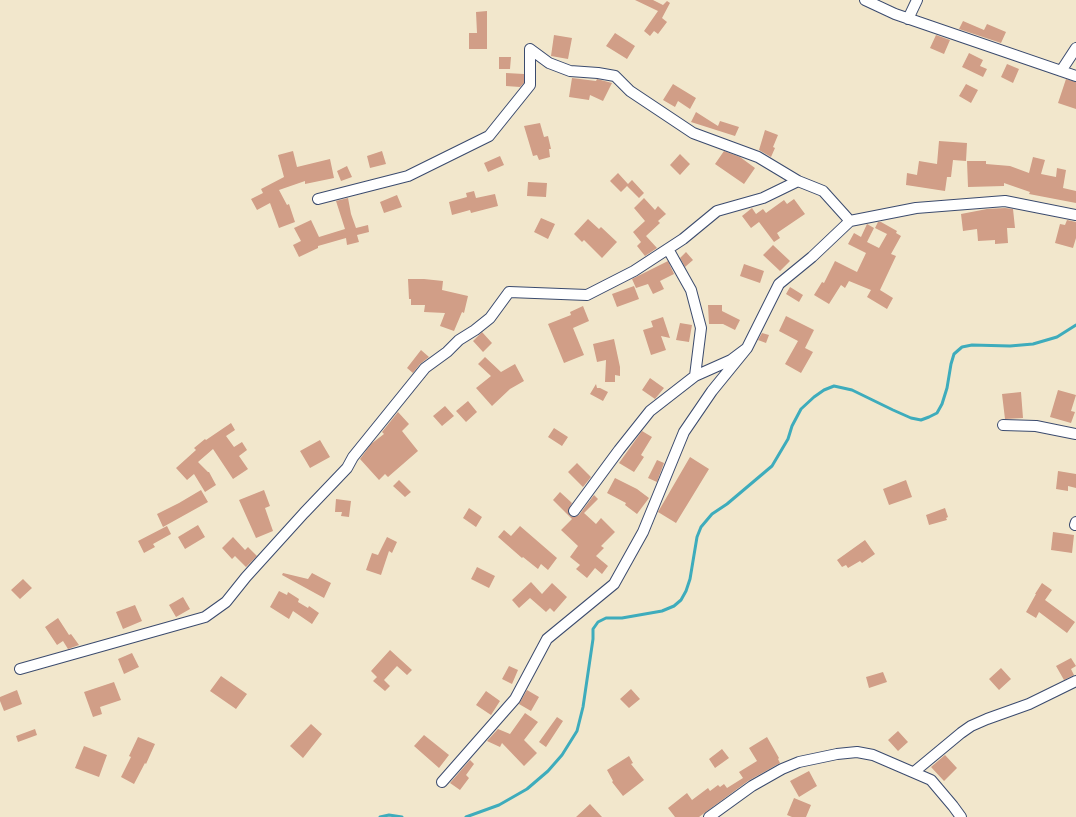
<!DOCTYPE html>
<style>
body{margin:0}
canvas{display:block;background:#f2e7cc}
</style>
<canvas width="1076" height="817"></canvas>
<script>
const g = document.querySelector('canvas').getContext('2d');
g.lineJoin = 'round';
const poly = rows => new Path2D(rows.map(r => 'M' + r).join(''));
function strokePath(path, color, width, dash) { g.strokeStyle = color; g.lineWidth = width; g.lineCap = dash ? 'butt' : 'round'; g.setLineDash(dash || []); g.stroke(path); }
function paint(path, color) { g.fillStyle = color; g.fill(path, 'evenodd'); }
const stream = poly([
 [380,817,389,815,402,817],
 [466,817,499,805,527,789,548,771,562,755,577,731,583,707,593,639,593,629,598,622,606,618,622,618,662,611,674,606,681,600,686,591,690,579,697,537,701,527,712,514,727,504,772,466,788,439,792,426,801,409,814,397,824,390,834,386,852,390,893,410,911,418,921,420,929,417,937,413,942,404,947,388,951,364,954,354,962,347,972,345,1010,346,1033,344,1057,337,1076,325]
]);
const building = poly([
 [635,0,653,0,663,5,667,1,670,3,662,18,667,22,658,34,654,31,650,36,644,31,658,11],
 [487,11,487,49,469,49,469,33,477,33,476,12],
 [963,21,984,30,987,24,1006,32,1001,43,959,29],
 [615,33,635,46,627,59,606,46],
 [554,35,572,38,568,59,551,56],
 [936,35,950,40,944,54,930,48],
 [969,53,983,60,980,66,987,69,983,77,962,67],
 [499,57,511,57,510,69,499,69],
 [1007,64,1019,69,1013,83,1001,77],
 [506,73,524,74,524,83,520,87,506,86],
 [572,78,596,81,597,79,612,83,603,101,590,95,589,100,569,97],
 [1066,79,1076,82,1076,109,1058,103],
 [673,84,696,98,690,109,678,101,675,107,663,100],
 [966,84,978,90,971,103,959,96],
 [696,112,718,126,720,121,739,127,735,136,691,122],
 [540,123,544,137,548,136,551,149,549,149,550,157,539,160,537,155,533,156,524,126],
 [765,130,778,135,773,147,775,148,771,157,759,150],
 [939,141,967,143,966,161,953,160,951,177,947,177,945,191,906,185,907,173,917,175,919,161,937,164],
 [293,151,297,167,330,159,334,178,305,184,305,181,279,190,287,205,289,204,295,222,279,228,270,203,257,210,251,199,263,193,261,189,284,177,278,155],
 [382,151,386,164,370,168,367,156],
 [724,151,740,157,755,168,744,184,715,164],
 [680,154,690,164,680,175,670,165],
 [500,156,504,165,488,172,484,163],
 [1033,157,1045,160,1041,174,1056,177,1057,168,1066,170,1063,188,1076,191,1076,203,1029,194,1030,192,1004,183,1004,186,968,187,967,161,986,161,986,164,1010,166,1029,173],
 [347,166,352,177,341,181,337,171],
 [618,173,628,184,632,180,644,193,639,198,627,186,621,192,610,181],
 [528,182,547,183,546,197,527,196],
 [474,191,476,198,495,194,498,206,471,213,470,210,452,215,449,202,467,197,466,193],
 [397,195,402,207,384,213,380,202],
 [348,198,351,214,356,228,368,225,369,232,357,235,359,242,347,245,346,238,318,246,318,248,299,257,293,245,301,241,294,228,311,220,319,237,345,229,336,201],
 [644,198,655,210,658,206,666,214,658,221,660,223,646,236,657,248,645,256,637,246,641,242,633,232,645,221,634,208],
 [794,199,805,214,777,233,780,238,774,242,759,222,751,228,742,216,752,208,756,214,763,209,766,213,784,200,787,204],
 [1005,208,1013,209,1015,228,1007,228,1008,243,995,244,995,240,978,241,977,229,963,231,961,214,987,209],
 [541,218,555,224,548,239,534,232],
 [588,219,599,229,601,227,617,242,602,258,584,240,582,242,574,234],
 [1067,220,1076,222,1076,238,1073,248,1055,243,1060,224,1065,225],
 [878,222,881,222,897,231,896,233,901,236,891,254,896,256,880,290,893,298,887,309,867,297,871,290,849,281,845,288,841,285,829,304,814,295,822,282,824,283,835,261,857,272,866,253,848,244,854,233,861,237,867,224,874,228,867,242,879,248,887,234,875,228],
 [773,245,790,261,780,271,763,255],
 [686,252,693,260,685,267,680,258],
 [668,261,674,274,660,281,664,289,653,294,648,284,636,288,632,279],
 [744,264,764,271,760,283,740,276],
 [408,279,424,279,443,281,442,290,468,296,464,313,462,312,454,331,440,326,445,313,424,312,425,305,411,305,411,299,409,299],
 [634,286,639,299,617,307,612,294],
 [790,287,803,295,799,302,786,294],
 [708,305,722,305,722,311,740,320,735,330,723,324,709,324],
 [583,306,589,321,573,328,584,355,564,363,548,324,571,315,570,312],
 [786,316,814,330,805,348,813,352,801,373,785,364,798,341,779,331],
 [663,317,670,338,661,336,666,350,651,355,643,330,653,327,651,321],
 [680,323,692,325,689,342,676,340],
 [482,332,492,343,483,352,473,341],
 [762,333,769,335,766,343,758,340],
 [614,339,620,367,620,376,615,375,615,382,605,382,606,360,597,362,593,344],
 [421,350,429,357,420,364,413,373,407,368],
 [485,357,501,372,515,364,524,381,510,389,492,406,476,388,491,376,478,364],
 [650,378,664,388,655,399,642,390],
 [596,384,597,388,600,388,608,392,603,401,590,394],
 [1058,390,1076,395,1071,411,1075,412,1071,423,1050,417],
 [1021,392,1023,418,1005,419,1002,394],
 [468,401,477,412,466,422,456,411],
 [445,406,454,416,442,426,433,416],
 [398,412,409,424,402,431,418,451,388,477,385,474,379,480,360,459,371,444,384,434,382,432],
 [231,423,235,430,226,436,234,447,242,442,247,450,239,456,248,469,233,479,213,449,198,462,208,472,209,472,216,485,205,492,194,474,187,480,176,468,196,450,194,448,205,439,206,440],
 [554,428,568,437,562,446,548,437],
 [642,431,652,437,641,455,644,457,634,472,619,463],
 [320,440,330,457,310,468,300,451],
 [690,457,709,469,676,523,658,512],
 [657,460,664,463,657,482,648,478],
 [577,463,591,477,583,487,568,472],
 [1058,471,1076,474,1076,488,1068,486,1068,491,1056,489],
 [615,478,637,489,649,498,637,514,625,505,626,503,607,493],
 [399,480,411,492,405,497,393,486],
 [906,480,912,497,889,505,883,489],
 [201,490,208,502,163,527,157,514,179,503],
 [264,490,270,506,265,508,273,531,256,538,239,500],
 [560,492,572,503,568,511,570,516,574,517,579,515,594,495,598,499,584,513,596,524,601,518,615,532,601,546,604,548,596,556,608,566,602,574,595,568,587,578,576,569,580,565,570,557,578,546,561,530,572,519,553,500],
 [336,499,351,501,349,517,341,516,342,512,335,512],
 [469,508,482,517,476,527,463,518],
 [945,508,948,517,946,518,947,520,929,525,926,515],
 [198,525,205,537,185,549,178,537],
 [167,526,171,534,153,544,155,547,144,553,138,541],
 [520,526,557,558,548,570,541,564,538,569,523,557,522,558,498,537,504,530,511,536],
 [1053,532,1074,535,1072,553,1051,550],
 [233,537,245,550,248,547,257,556,246,567,235,556,232,559,222,548],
 [387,537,397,542,392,553,389,551,381,575,366,570,372,553,378,555],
 [865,540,875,554,862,563,860,561,848,568,846,565,842,567,837,560],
 [477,567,495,576,489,588,471,579],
 [283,573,308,579,312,573,331,583,324,598,282,575],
 [23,579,32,588,20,599,11,590],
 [531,582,542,594,552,583,567,597,554,612,550,608,546,612,530,598,519,608,512,600],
 [1042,583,1052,590,1045,600,1075,622,1067,633,1039,612,1036,618,1026,612,1036,594,1035,594],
 [279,591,287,595,288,592,299,599,298,602,308,608,309,606,319,613,312,624,293,611,289,619,270,607],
 [183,597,190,609,176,617,169,605],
 [135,605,142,621,123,629,116,612],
 [58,618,69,635,71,634,79,645,68,649,63,641,57,645,45,627],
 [390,650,412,670,407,675,397,666,384,680,390,686,385,691,373,681,377,677,371,671],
 [132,653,139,667,124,674,118,659],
 [1071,658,1076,666,1071,669,1074,675,1064,680,1056,666],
 [509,666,518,670,512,684,502,679],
 [1001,668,1011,679,999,690,989,679],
 [883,672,887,682,869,688,866,677],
 [221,676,247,694,236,709,210,691],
 [114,682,121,700,100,707,102,714,93,717,84,692],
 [631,689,640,699,629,708,620,699],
 [17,690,22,704,4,711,0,701,0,697],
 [527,690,539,697,531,711,519,704],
 [486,691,500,701,491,715,476,705],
 [525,713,538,722,524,740,537,753,524,766,502,743,500,747,487,741,498,729,510,734],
 [557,717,563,721,546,747,539,742],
 [311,724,322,734,303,758,290,746],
 [35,729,37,735,18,742,16,736],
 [898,731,908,742,898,751,888,740],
 [424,735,449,755,439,768,414,746],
 [138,737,155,744,146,764,145,763,134,784,121,777,131,757,129,756],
 [767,737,779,758,778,759,780,763,748,781,699,817,675,817,668,808,687,793,692,800,708,788,710,791,718,785,720,787,724,784,727,788,743,778,739,772,757,761,749,748],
 [84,746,107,755,99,777,75,768],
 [722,749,729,758,715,768,709,759],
 [945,755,957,768,944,781,931,767],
 [629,756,633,763,631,764,644,780,623,796,612,782,613,781,607,770],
 [470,760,474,764,466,775,469,778,460,790,450,783],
 [809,771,817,786,799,797,790,781],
 [794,798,811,805,806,817,792,817,787,815],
 [590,804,602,817,576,817]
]);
const minor = poly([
 [865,0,895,14,1076,76],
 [908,19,917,0],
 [1061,71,1076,48],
 [318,199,408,176,489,136,530,85,530,49,549,63,570,71,598,73,615,76,630,91,693,133,758,157,798,181,823,191,850,221,916,208,1005,201,1076,215],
 [668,249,691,290,701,328,695,376],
 [1003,425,1036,426,1076,434],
 [574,511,619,450,650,411,695,376,731,360,747,348,779,284,812,257,850,221],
 [1075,525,1076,522],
 [20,669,205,617,226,602,246,577,304,513,347,468,353,457,425,368,447,352,459,340,475,330,490,318,509,292,587,295,634,271,683,239,717,211,763,198,798,181],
 [914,772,961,733,971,726,987,719,1029,704,1076,681],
 [442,782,515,699,547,639,614,584,643,532,684,432,712,391,747,348],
 [709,817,752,786,782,769,799,762,837,754,857,752,873,755,931,780,953,806,961,817]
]);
strokePath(stream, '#3eacbc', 3);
paint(building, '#d19e87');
strokePath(minor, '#3b4b6e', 12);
strokePath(minor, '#fff', 10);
</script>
